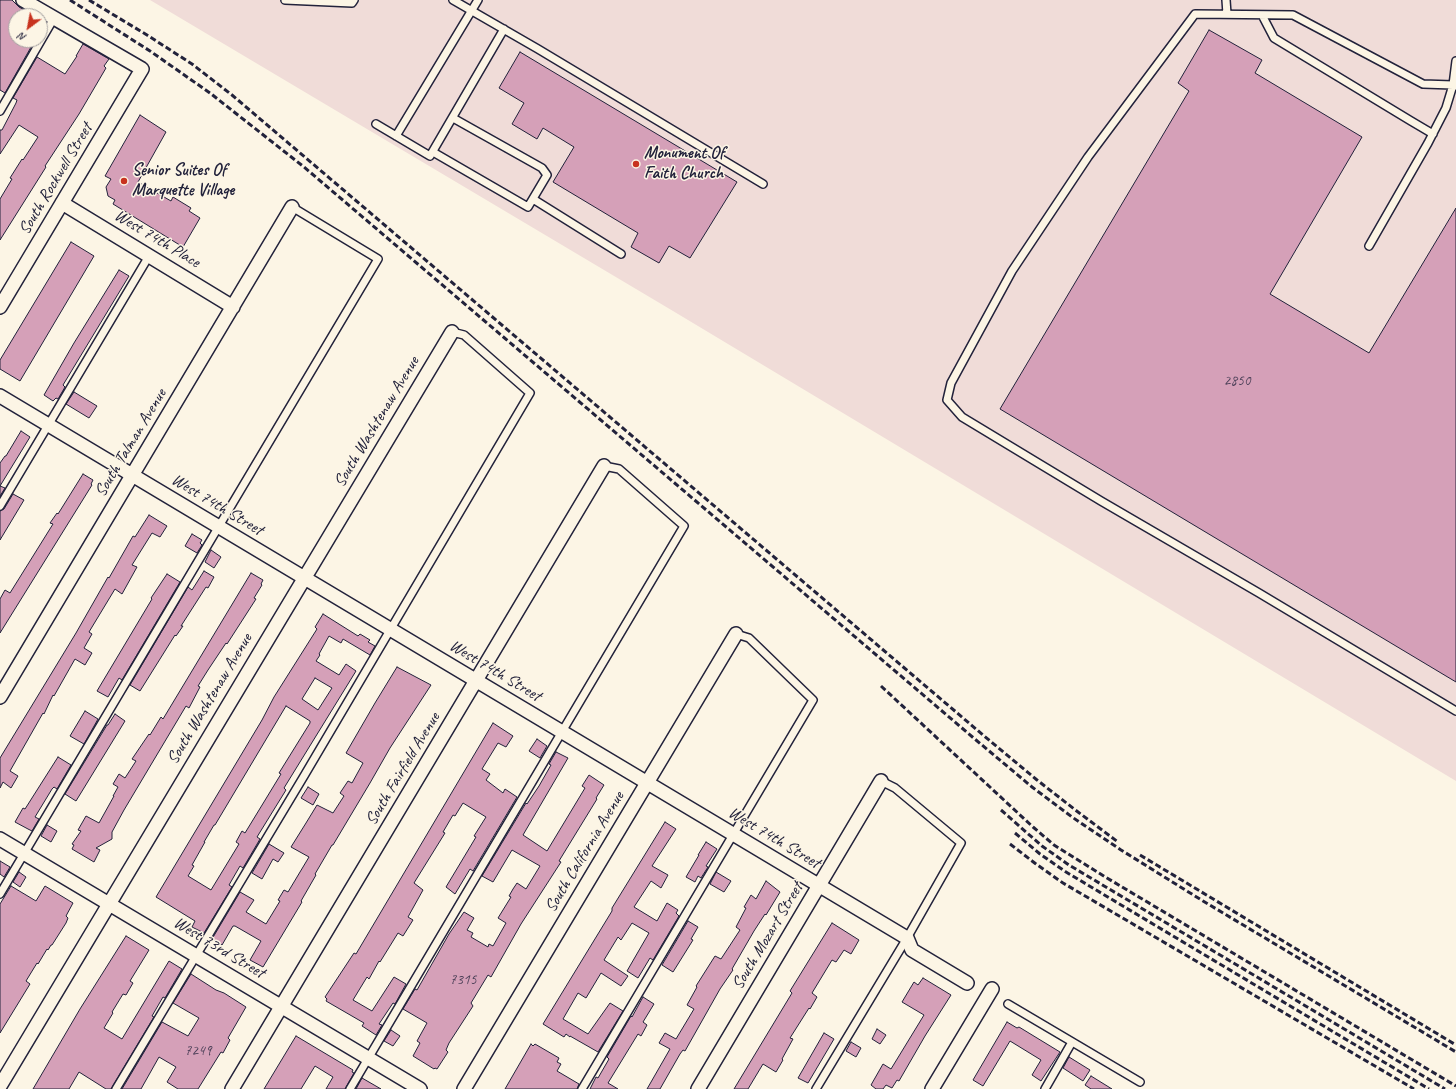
<!DOCTYPE html>
<style>
body{margin:0}
#map{position:relative;width:1456px;height:1089px;overflow:hidden;background:#fcf5e5;font-family:Caveat,sans-serif}
canvas{display:block}
.north{position:absolute;left:8px;top:8px;width:40px;height:40px;box-sizing:border-box;background:#fcf5e5;border:1px solid #a5a1a1;border-radius:50%;rotate:212deg;font-size:11px;font-weight:700;line-height:16px;text-align:center;color:#22223b}
.north::after{content:'';display:block;margin:auto;width:14px;height:18px;background:#c8321e;clip-path:polygon(50% 0,100% 100%,50% 72%,0 100%)}
</style>
<div id="map">
<canvas width="1456" height="1089"></canvas>
<div class="north">N</div>
</div>
<script>
const g = document.querySelector('canvas').getContext('2d');
g.lineJoin = 'round';
function paint(path, color) { g.fillStyle = color; g.fill(path, 'evenodd'); }
const poly = rows => new Path2D(rows.map(r => 'M' + r).join(''));
function strokePath(path, color, width, dash) { g.strokeStyle = color; g.lineWidth = width; g.lineCap = dash ? 'butt' : 'round'; g.setLineDash(dash || []); g.stroke(path); }
function drawText(font, color, halo, rows, align = 'center') {
  g.font = font + ' Caveat,sans-serif'; g.lineWidth = 3; g.setLineDash([]); g.textBaseline = 'middle'; g.strokeStyle = halo; g.fillStyle = color; for (const [text, x, y, turn = 0] of rows) {
    g.save(); g.translate(x, y); g.rotate((+turn || 0) * Math.PI / 180); g.textAlign = isNaN(turn) ? turn : align; if (halo) g.strokeText(text, 0, 0); g.fillText(text, 0, 0); g.restore();
  }
}
const built = poly([
 [150,0,1456,0,1456,781,673,311]
]);
const building = poly([
 [0,0,12,0,19,7,35,16,16,16,16,40,35,40,5,93,0,90,0,0],
 [1209,30,1262,60,1255,73,1362,137,1270,294,1369,353,1456,208,1456,682,1000,409,1189,91,1178,83,1209,30],
 [83,44,109,59,104,66,106,68,79,114,45,166,46,167,0,240,0,199,12,179,10,178,22,159,23,160,38,137,19,125,0,154,0,130,2,130,16,103,17,100,13,98,37,57,65,74,77,56,76,56,83,44],
 [520,52,737,182,690,258,669,246,659,263,631,247,638,233,553,182,574,147,543,128,537,139,512,124,524,103,499,88,520,52],
 [140,115,166,132,138,182,171,201,173,197,191,208,189,211,200,218,183,247,113,204,115,200,108,196,106,187,111,179,105,176,140,115],
 [71,242,94,256,20,381,0,369,0,360,71,242],
 [119,270,129,276,63,385,65,387,58,399,56,398,53,401,44,395,74,343,119,270],
 [74,392,97,406,89,418,66,404,74,392],
 [21,431,30,437,0,486,5,488,0,496,0,463,5,456,6,456,21,431],
 [83,474,93,480,91,484,92,485,0,633,0,599,5,590,10,593,53,524,50,523,57,513,58,514,83,474],
 [13,494,24,500,0,540,0,511,4,509,13,494],
 [149,515,167,526,160,537,152,533,132,565,137,567,122,594,115,589,89,632,92,634,84,648,92,653,85,665,75,659,54,696,53,695,44,714,43,713,10,771,18,776,11,788,3,782,0,788,0,758,76,633,108,577,109,578,133,536,135,537,149,515],
 [192,534,202,540,200,543,202,545,197,553,185,546,192,534],
 [211,550,221,557,214,568,205,562,211,550],
 [204,571,214,577,208,588,206,587,181,626,183,626,176,636,175,635,140,691,130,685,188,587,192,590,204,571],
 [251,573,263,580,261,584,262,585,254,598,256,599,227,644,226,643,208,670,198,686,200,687,189,708,186,706,124,810,112,832,112,839,96,848,100,850,94,862,72,849,74,845,72,844,81,831,78,830,86,816,99,823,114,796,113,796,118,787,113,784,119,774,125,778,136,761,132,759,149,734,150,735,161,717,163,719,251,573],
 [167,574,180,582,122,680,119,678,108,697,97,691,152,599,151,598,167,574],
 [323,614,358,636,360,634,370,640,368,642,375,646,370,655,343,639,341,643,329,636,319,654,320,655,316,661,339,675,346,664,356,671,284,788,286,790,257,837,260,839,243,868,240,866,229,885,232,887,204,933,192,927,195,921,156,897,262,720,274,697,317,629,315,627,323,614],
 [315,678,332,688,318,710,302,699,315,678],
 [286,706,310,721,310,723,279,773,281,774,245,833,242,831,236,842,239,844,211,890,188,876,194,866,192,865,205,842,204,842,214,825,215,825,286,706],
 [397,667,431,685,390,748,370,783,333,845,332,845,315,874,316,875,301,901,302,902,263,967,250,960,261,941,235,926,233,926,222,945,212,939,240,892,254,900,246,912,266,924,280,901,278,900,284,890,288,892,309,857,291,847,306,823,317,805,333,813,344,796,340,793,348,781,352,783,363,763,346,753,375,703,397,667],
 [85,711,98,719,84,744,70,736,85,711],
 [115,714,125,721,76,801,65,794,107,725,108,725,115,714],
 [493,723,513,736,506,747,498,743,482,769,490,774,486,780,503,793,505,789,517,797,473,871,470,869,455,894,446,887,476,837,474,836,486,817,463,803,455,816,453,815,443,832,445,833,414,883,423,890,408,917,413,920,403,936,398,933,380,962,379,961,369,979,367,977,353,1000,372,1011,394,977,406,984,395,1004,393,1003,379,1024,382,1025,376,1035,362,1026,364,1023,326,1001,327,999,325,997,354,953,356,954,493,723],
 [537,739,547,746,540,758,529,751,537,739],
 [556,752,568,758,523,835,547,851,585,788,582,786,589,775,604,785,596,798,597,799,559,861,561,862,521,924,491,977,488,975,471,1003,473,1006,449,1043,446,1050,448,1052,437,1069,435,1068,434,1069,413,1056,420,1043,417,1041,427,1023,403,1009,415,989,417,990,449,934,464,912,474,918,467,930,473,933,471,937,488,947,489,944,493,946,506,923,498,918,511,897,509,896,513,889,517,883,526,889,540,866,512,850,493,882,482,876,526,803,527,804,539,786,551,765,549,764,556,752],
 [58,757,71,765,57,789,54,787,52,789,35,817,39,819,32,831,28,829,15,822,23,808,25,809,58,757],
 [308,787,319,794,313,805,301,798,308,787],
 [665,822,676,829,652,866,668,875,661,888,651,881,634,907,657,921,667,903,678,910,676,913,679,916,653,960,650,958,638,978,627,971,649,933,632,923,621,940,618,937,604,960,628,976,621,986,601,973,586,998,578,993,563,1019,588,1034,610,1003,623,1011,598,1052,570,1036,570,1037,566,1034,564,1037,543,1024,612,911,612,908,665,822],
 [47,825,57,831,51,842,41,836,47,825],
 [706,842,717,849,706,866,708,867,701,878,698,876,695,882,686,877,699,855,698,855,706,842],
 [269,844,284,853,278,862,273,859,262,879,252,873,269,844],
 [0,861,10,867,4,877,0,874,0,861],
 [19,872,26,877,20,887,13,882,19,872],
 [716,872,731,881,724,892,710,884,716,872],
 [766,881,780,892,766,915,765,914,754,931,732,969,733,970,720,989,685,1051,683,1050,680,1054,660,1089,647,1089,670,1049,659,1043,665,1033,676,1039,694,1009,687,1005,697,987,696,986,715,956,721,959,740,930,736,927,746,908,744,907,751,895,756,899,766,881],
 [11,886,36,901,45,886,73,903,66,916,68,918,66,923,52,945,51,945,48,950,47,949,38,964,37,963,26,981,30,984,0,1033,0,904,11,886],
 [688,921,698,927,691,939,693,940,673,972,662,965,688,921],
 [832,923,859,940,851,954,844,950,836,962,832,960,812,993,817,997,810,1009,809,1008,790,1038,793,1039,782,1059,783,1060,776,1072,763,1064,748,1089,734,1089,792,993,790,991,832,923],
 [126,936,149,950,130,981,133,983,126,995,123,994,112,1012,113,1013,104,1028,122,1039,169,961,182,969,165,998,163,997,152,1016,154,1017,111,1089,106,1089,79,1072,69,1089,33,1089,80,1009,126,936],
 [191,974,216,990,224,993,246,1007,228,1038,230,1040,223,1053,221,1052,198,1089,178,1089,167,1082,176,1067,159,1057,141,1089,122,1089,162,1022,188,1036,199,1018,173,1003,191,974],
 [923,978,951,995,925,1036,899,1081,897,1080,892,1088,886,1085,883,1089,876,1089,871,1085,883,1064,891,1069,924,1015,902,1002,914,982,918,985,923,978],
 [643,997,654,1004,643,1022,647,1025,641,1036,638,1034,608,1083,618,1089,590,1089,596,1077,598,1078,609,1059,607,1057,631,1016,632,1017,643,997],
 [1007,1022,1017,1028,1019,1027,1060,1052,1041,1081,1032,1075,1041,1060,1010,1041,983,1086,973,1080,1007,1022],
 [877,1029,886,1035,880,1044,872,1039,877,1029],
 [391,1030,400,1036,393,1046,384,1041,391,1030],
 [824,1033,834,1039,808,1083,798,1078,824,1033],
 [296,1036,353,1070,352,1072,354,1073,345,1089,326,1089,333,1077,315,1066,301,1089,264,1089,296,1036],
 [851,1042,861,1048,856,1057,846,1051,851,1042],
 [531,1044,533,1046,535,1044,559,1058,557,1062,561,1064,557,1071,579,1084,577,1089,505,1089,531,1044],
 [1069,1057,1090,1070,1083,1081,1063,1068,1069,1057],
 [1091,1076,1112,1089,1091,1089,1085,1085,1091,1076],
 [362,1078,381,1089,356,1089,362,1078]
]);
const lane = poly([
 [285,0,352,3,354,0],
 [453,0,538,49,763,184],
 [1226,0,1227,14],
 [1262,15,1274,38,1411,121,1433,134],
 [1456,86,1453,85,1423,84,1293,15,1195,14,1088,157,1012,271,951,383,947,400,962,417,1101,501,1259,593,1456,711],
 [0,111,54,18],
 [376,124,430,156,504,29],
 [396,136,478,0],
 [433,152,528,207,547,175,542,168,453,118],
 [533,199,621,254],
 [1369,246,1428,143,1446,108,1453,85,1456,61],
 [0,506,149,256],
 [0,894,378,259,292,207],
 [1008,1004,1140,1082],
 [116,1089,304,776,530,393,464,335,452,332],
 [350,1089,684,526,619,469,604,466],
 [582,1089,813,700,749,638,736,634],
 [816,1089,907,938,961,843,895,788,881,781],
 [1045,1089,1072,1042]
]);
const street = poly([
 [62,203,233,307],
 [0,307,142,69,23,0],
 [0,396,907,938,912,950,967,983],
 [0,697,292,207],
 [0,839,420,1089],
 [0,1086,452,332],
 [232,1089,604,466],
 [464,1089,736,634],
 [698,1089,881,781],
 [932,1089,992,989]
]);
const rail = poly([
 [70,0,150,51,210,93,304,167,976,740,1032,787,1072,817,1121,850,1203,901,1456,1052],
 [89,0,147,35,192,64,232,95,983,735,1037,780,1078,812,1118,842],
 [881,686,1033,827,1054,845,1107,878,1456,1086],
 [1001,810,1042,846,1069,865,1445,1089],
 [1015,833,1040,854,1066,872,1429,1089],
 [1010,844,1036,864,1063,883,1414,1089],
 [1140,855,1456,1045]
]);
const markers = [
 [636,164,4,"#c8321e"],
 [124,181,4,"#c8321e"]
];
const numberNames = [
 ["2850",1237,381],
 ["7315",463,980],
 ["7249",198,1051]
];
const poiNames = [
 ["Monument Of",644,154],
 ["Faith Church",644,174],
 ["Senior Suites Of",132,171],
 ["Marquette Village",132,191]
];
const streetNames = [
 ["South Rockwell Street",56,179,-59],
 ["West 74th Place",157,239,31],
 ["South Washtenaw Avenue",377,422,-59],
 ["South Talman Avenue",131,443,-59],
 ["West 74th Street",217,505,31],
 ["West 74th Street",495,671,31],
 ["South Washtenaw Avenue",210,699,-59],
 ["South Fairfield Avenue",403,769,-59],
 ["West 74th Street",774,838,31],
 ["South California Avenue",585,852,-59],
 ["South Mozart Street",768,936,-59],
 ["West 73rd Street",219,948,31]
];
paint(built, '#f0dcd8');
paint(building, '#d5a0b8');
strokePath(building, '#22223b', 1);
strokePath(lane, '#22223b', 10);
strokePath(street, '#22223b', 16);
strokePath(lane, '#fcf5e5', 7);
strokePath(street, '#fcf5e5', 13);
strokePath(rail, '#22223b', 3, [6, 3]);
for (const [x, y, r, color] of markers) { const dot = new Path2D(); dot.arc(x, y, r, 0, 2 * Math.PI); g.fillStyle = color; g.fill(dot); strokePath(dot, '#fcf5e5', 1.5); }
drawText('15px', '#4f425a', null, numberNames);
drawText('bold 17px', '#22223b', '#fcf5e5', poiNames, 'left');
drawText('17px', '#22223b', '#fcf5e5', streetNames);
</script>
